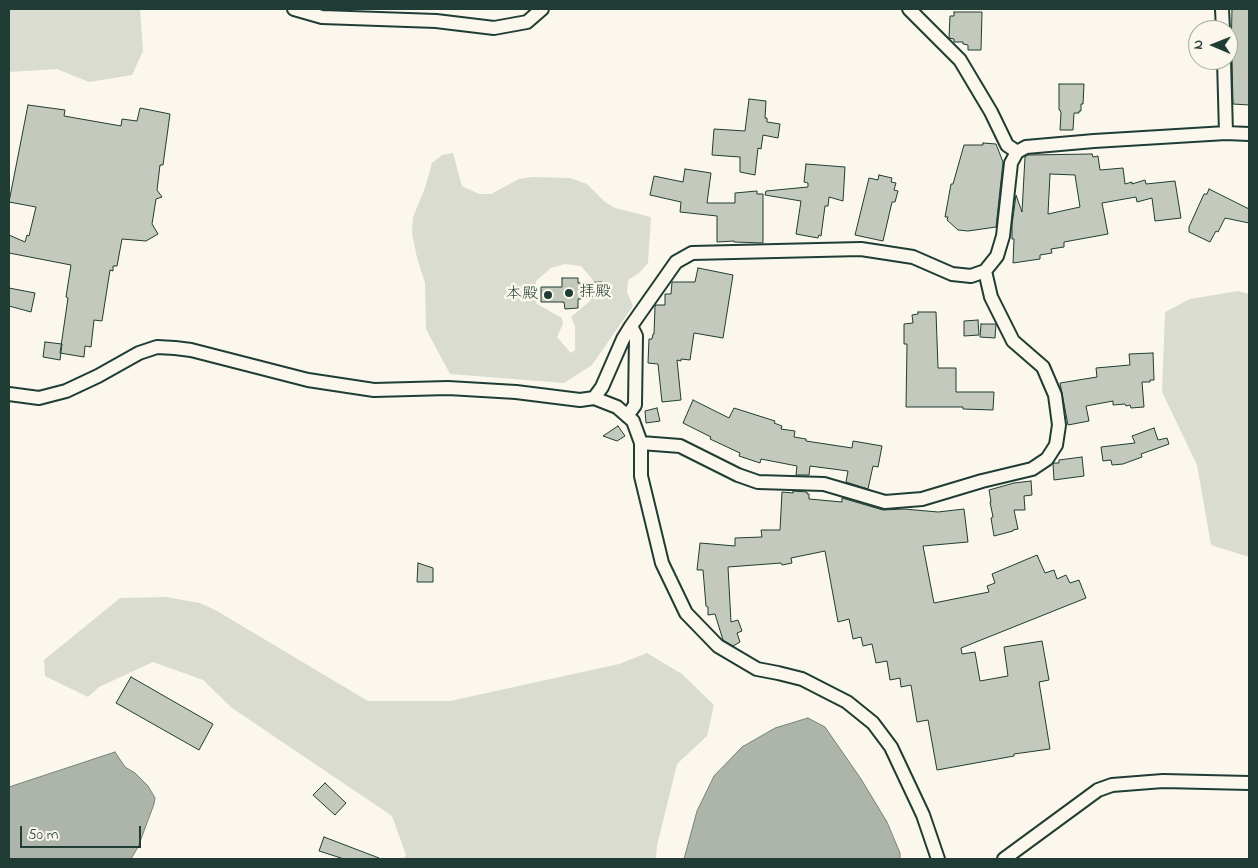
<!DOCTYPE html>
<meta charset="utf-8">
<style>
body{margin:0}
#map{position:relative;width:1258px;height:868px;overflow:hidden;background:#fbf7ec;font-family:"Indie Flower",sans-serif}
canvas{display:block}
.frame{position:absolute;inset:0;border:10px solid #1f3d34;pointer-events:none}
.north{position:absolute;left:1188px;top:20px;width:50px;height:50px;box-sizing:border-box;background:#fbf7ec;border:1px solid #a3ada2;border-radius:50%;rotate:271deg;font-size:14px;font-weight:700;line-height:20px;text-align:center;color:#1f3d34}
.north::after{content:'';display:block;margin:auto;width:18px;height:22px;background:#1f3d34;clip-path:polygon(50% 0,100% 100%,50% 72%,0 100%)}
.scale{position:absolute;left:20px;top:826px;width:121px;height:22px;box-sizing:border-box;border:2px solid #1f3d34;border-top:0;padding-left:6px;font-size:15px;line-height:18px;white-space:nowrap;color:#1f3d34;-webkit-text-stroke:4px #fbf7ec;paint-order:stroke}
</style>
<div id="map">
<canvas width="1258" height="868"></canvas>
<div class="frame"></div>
<div class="north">N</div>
<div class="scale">50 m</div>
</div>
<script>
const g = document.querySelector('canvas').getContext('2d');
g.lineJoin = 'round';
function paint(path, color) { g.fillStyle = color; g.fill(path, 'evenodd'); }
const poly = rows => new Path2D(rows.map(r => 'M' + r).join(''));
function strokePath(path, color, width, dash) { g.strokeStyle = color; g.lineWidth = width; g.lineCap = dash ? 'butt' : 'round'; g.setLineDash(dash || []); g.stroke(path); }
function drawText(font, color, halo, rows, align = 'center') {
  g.font = font + ' "Indie Flower","Klee One",sans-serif'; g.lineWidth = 5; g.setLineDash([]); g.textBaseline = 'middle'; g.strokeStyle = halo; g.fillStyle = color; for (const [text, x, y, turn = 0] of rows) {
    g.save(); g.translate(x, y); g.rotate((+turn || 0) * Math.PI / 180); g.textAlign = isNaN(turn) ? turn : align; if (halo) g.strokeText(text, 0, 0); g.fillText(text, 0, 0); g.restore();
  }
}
const green = poly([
 [9,9,140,9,143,51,132,75,89,82,57,69,9,72],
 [453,153,462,186,479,194,491,194,519,179,532,177,570,178,587,184,605,202,615,208,651,217,648,263,639,273,628,280,627,292,633,306,592,365,564,383,450,374,426,329,425,283,417,258,412,233,413,217,425,188,432,163,442,155],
 [565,264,581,266,598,286,590,301,571,317,575,326,575,350,571,353,557,337,563,324,562,318,537,304,534,296,536,281,551,268],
 [1238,291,1249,294,1249,557,1211,545,1197,465,1162,392,1165,312,1190,299],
 [166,597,200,603,217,611,368,701,450,701,619,664,647,653,682,674,714,705,707,736,677,764,657,846,656,859,403,859,406,855,392,816,232,708,203,680,153,662,99,687,88,697,45,676,44,660,120,598]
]);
const water = poly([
 [808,718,825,727,861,779,887,822,900,853,900,859,684,859,697,811,714,776,742,747,775,728,808,718],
 [115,752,125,767,135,773,148,786,155,798,154,804,138,847,131,859,9,859,9,787,115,752]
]);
const building = poly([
 [1232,9,1249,9,1249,105,1233,104,1232,60,1231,55,1232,9],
 [954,12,982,12,981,50,968,50,968,45,963,44,963,42,954,42,954,39,949,38,950,16,954,16,954,12],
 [1059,84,1084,84,1083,104,1081,104,1081,111,1079,111,1079,113,1074,113,1073,130,1060,130,1061,113,1060,110,1059,110,1059,84],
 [749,99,766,101,765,118,767,118,767,122,780,124,778,138,763,135,761,149,758,148,755,175,740,172,740,157,712,155,714,129,745,131,749,99],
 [28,105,65,110,64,116,121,126,122,119,137,121,140,108,170,114,163,165,160,165,157,190,162,197,156,199,152,224,158,234,146,241,122,239,117,266,113,266,113,271,110,270,102,321,94,320,91,347,85,346,84,357,60,353,68,298,66,297,71,265,9,253,9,235,25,242,27,235,29,236,36,207,9,202,28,105],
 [983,143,996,144,1003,162,996,227,968,231,958,230,947,220,948,217,945,217,951,184,953,184,964,145,983,145,983,143],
 [1092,154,1093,157,1098,156,1100,170,1123,168,1125,184,1132,182,1132,184,1145,180,1146,184,1175,181,1181,218,1155,221,1152,198,1137,202,1136,197,1102,203,1108,234,1064,242,1064,247,1051,249,1052,253,1040,255,1040,259,1013,263,1014,239,1012,239,1012,225,1016,195,1022,212,1025,157,1028,155,1092,154],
 [1050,174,1075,175,1080,207,1048,214,1050,174],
 [806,164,845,167,843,201,829,197,828,206,825,206,821,236,819,235,818,238,796,234,801,201,765,195,766,191,808,187,808,183,804,182,806,164],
 [685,169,711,173,707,203,735,203,735,193,757,191,757,194,763,194,763,243,734,242,734,241,717,242,717,216,680,212,681,202,650,195,654,176,683,182,685,169],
 [879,175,892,178,891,182,896,183,894,190,898,191,895,202,892,202,883,241,855,235,869,178,878,180,879,175],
 [1209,189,1249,209,1249,223,1225,218,1218,232,1216,231,1210,242,1189,232,1189,227,1204,194,1207,194,1209,189],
 [698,268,733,275,723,338,694,333,690,360,681,359,681,361,677,360,681,400,662,402,658,364,648,363,649,339,652,339,653,334,654,334,655,306,656,305,665,305,665,294,671,294,672,282,695,282,698,268],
 [562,278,578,278,578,283,602,282,603,296,581,297,581,299,578,299,578,308,565,309,564,302,541,302,541,287,562,287,562,278],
 [9,288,35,293,31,312,9,306,9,288],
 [918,312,936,312,938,368,956,368,956,392,994,392,993,410,963,409,963,407,906,407,907,344,904,344,904,324,913,323,912,315,918,314,918,312],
 [978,320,979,335,964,336,964,321,978,320],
 [981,324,996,324,995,338,980,337,981,324],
 [45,342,62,344,60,360,43,357,45,342],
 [1153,353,1154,380,1150,380,1150,382,1142,382,1144,407,1131,408,1130,405,1126,406,1125,404,1113,405,1113,401,1086,406,1089,421,1068,425,1060,383,1097,377,1096,368,1130,365,1129,354,1153,353],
 [693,400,729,418,734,408,775,421,774,423,782,426,781,429,795,431,794,437,806,439,806,441,852,448,853,441,882,446,878,467,873,466,868,489,846,482,848,471,810,466,809,475,796,475,797,466,761,459,760,463,739,456,740,453,710,439,711,437,683,423,693,400],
 [657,408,660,421,646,423,645,411,657,408],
 [618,426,625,436,617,441,603,436,618,426],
 [1154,428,1158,440,1167,438,1169,444,1141,454,1142,457,1123,464,1112,465,1111,460,1103,461,1101,447,1135,443,1132,436,1154,428],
 [1082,457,1084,476,1054,480,1053,464,1054,463,1059,463,1059,460,1082,457],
 [1031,481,1032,495,1024,496,1025,510,1014,510,1018,529,1013,530,1013,531,994,536,991,518,993,517,990,502,991,502,989,490,1014,483,1031,481],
 [793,491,807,492,807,494,809,494,809,499,842,502,842,498,883,510,904,509,938,512,964,509,968,542,923,546,934,603,989,592,987,586,995,583,992,574,1037,555,1045,573,1054,570,1057,579,1066,575,1070,583,1079,580,1086,598,961,648,962,654,975,652,980,681,1008,676,1004,647,1042,641,1049,680,1039,682,1050,749,1014,754,1014,756,937,770,928,720,917,722,911,685,901,687,900,678,890,680,887,661,876,663,872,644,863,646,861,637,853,639,849,619,838,622,825,551,791,558,792,563,782,565,781,563,728,567,731,622,738,620,742,631,737,633,740,642,733,646,723,640,715,614,708,615,708,607,706,606,703,570,697,570,700,543,735,546,735,538,762,537,761,530,780,530,782,492,793,493,793,491],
 [418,563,433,568,433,582,417,582,418,563],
 [131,677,213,724,199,750,116,703,131,677],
 [325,783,346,803,335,815,313,795,325,783],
 [324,837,379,858,379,859,344,859,319,851,324,837]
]);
const minor = poly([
 [294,9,322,17,436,21,494,28,527,22,542,9],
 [909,9,960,60,991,112,1007,145,1017,152],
 [1222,9,1223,30],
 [1224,60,1226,133],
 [9,394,39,398,66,391,98,376,139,353,157,347,175,348,191,350,308,380,374,390,448,388,516,392,580,400,594,398,617,407,633,421,641,443,641,476,662,563,686,613,718,646,757,669,778,673,802,679,847,702,873,723,891,747,923,815,938,859],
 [594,398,602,387,623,339,631,326,676,262,692,253,861,249,913,257,952,274,971,276,985,271,997,256,1003,236,1011,163,1017,152,1026,147,1094,141,1226,133,1249,134],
 [627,416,635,405,636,336,631,326],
 [641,443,680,446,738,475,758,482,824,484,885,502,922,499,982,481,1032,469,1047,459,1056,445,1059,425,1055,395,1043,367,1013,341,991,297,985,271],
 [1004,859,1098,790,1112,785,1163,781,1249,783]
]);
const markers = [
 [569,293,5,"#1f3d34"],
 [548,295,5,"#1f3d34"]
];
const poiNames = [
 ["拝殿",579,293],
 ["本殿",538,295,"right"]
];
paint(green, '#dbdcd1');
paint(water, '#adb4aa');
strokePath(water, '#74847b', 1);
paint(building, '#c4c9be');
strokePath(building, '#1f3d34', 1);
strokePath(minor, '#1f3d34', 16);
strokePath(minor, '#fbf7ec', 12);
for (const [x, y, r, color] of markers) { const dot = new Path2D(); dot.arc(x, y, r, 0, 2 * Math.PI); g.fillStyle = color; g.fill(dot); strokePath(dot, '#fbf7ec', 2); }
drawText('16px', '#1f3d34', '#fbf7ec', poiNames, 'left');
</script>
